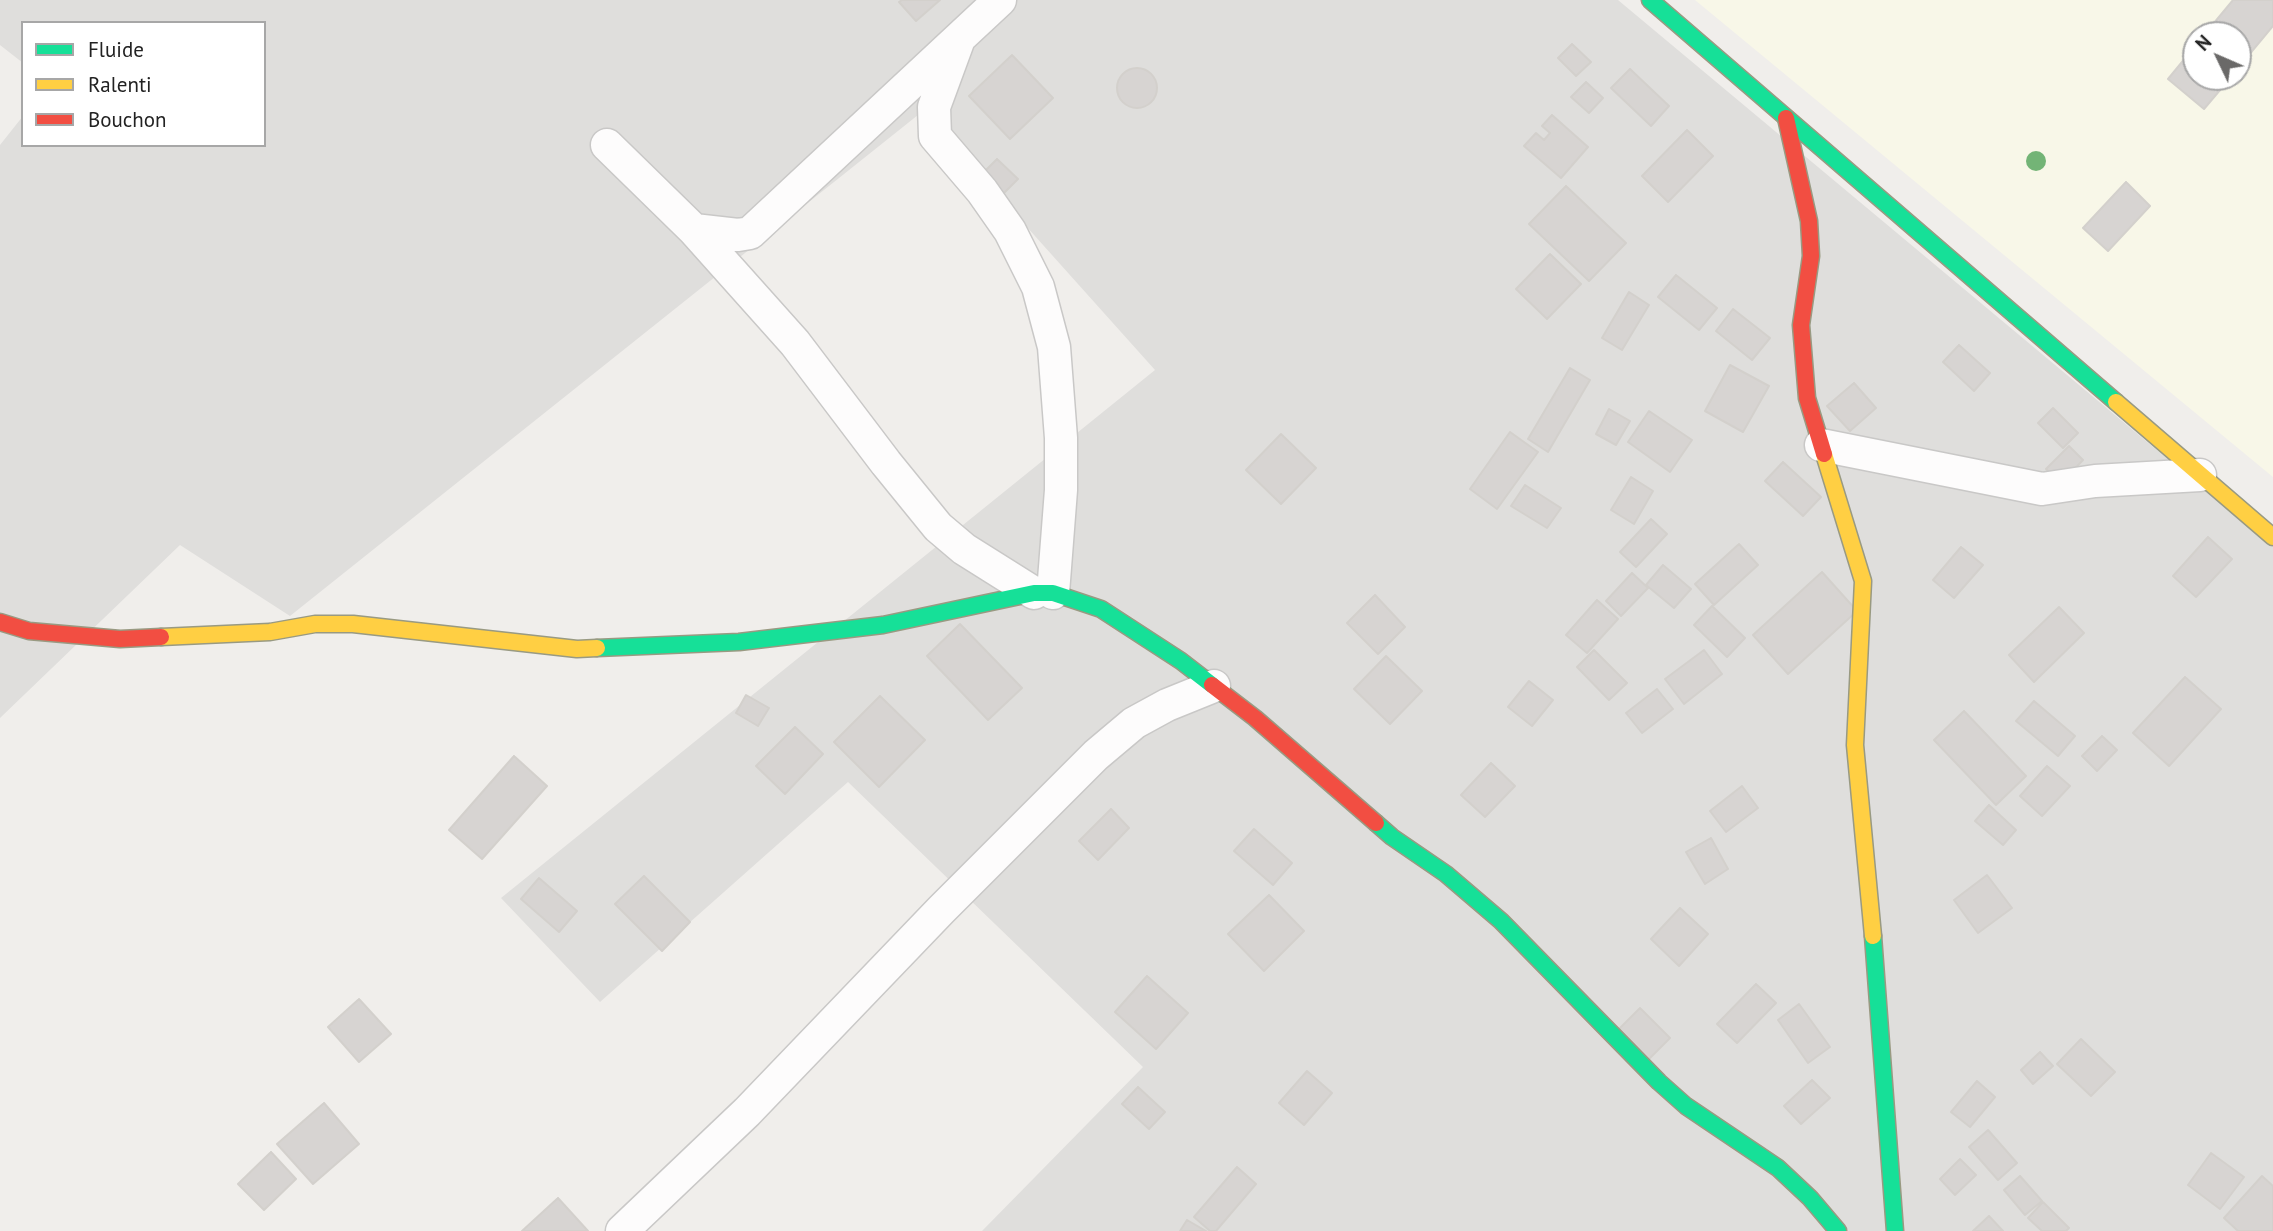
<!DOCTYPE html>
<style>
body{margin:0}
#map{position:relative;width:2273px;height:1231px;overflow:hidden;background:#f0eeeb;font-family:"PT Sans",sans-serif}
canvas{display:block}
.legend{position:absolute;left:21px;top:21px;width:245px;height:126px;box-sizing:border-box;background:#fff;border:2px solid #a7a7a7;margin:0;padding:9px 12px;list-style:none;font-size:21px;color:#222}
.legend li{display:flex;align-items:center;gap:14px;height:35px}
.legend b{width:35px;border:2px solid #a7a7a7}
.north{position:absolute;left:2182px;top:21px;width:70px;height:70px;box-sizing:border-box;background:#fff;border:2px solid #a7a7a7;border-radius:50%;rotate:314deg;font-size:19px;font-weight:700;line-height:28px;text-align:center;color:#222}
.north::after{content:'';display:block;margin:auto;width:24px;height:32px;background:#6a6968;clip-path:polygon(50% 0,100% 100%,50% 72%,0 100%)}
</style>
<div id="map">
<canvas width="2273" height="1231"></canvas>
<ul class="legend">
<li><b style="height:9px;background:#16e098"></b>Fluide</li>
<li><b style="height:9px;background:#ffcf43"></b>Ralenti</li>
<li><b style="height:9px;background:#f24e42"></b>Bouchon</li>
</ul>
<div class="north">N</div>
</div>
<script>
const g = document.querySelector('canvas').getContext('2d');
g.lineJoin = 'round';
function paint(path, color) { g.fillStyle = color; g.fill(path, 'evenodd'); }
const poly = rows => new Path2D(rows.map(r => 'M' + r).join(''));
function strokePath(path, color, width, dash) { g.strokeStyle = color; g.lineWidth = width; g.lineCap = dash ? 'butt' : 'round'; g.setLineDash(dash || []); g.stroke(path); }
const residential = poly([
 [0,0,1618,0,2273,547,2273,1231,982,1231,1143,1067,848,782,600,1002,501,898,1155,370,923,111,290,616,180,545,0,718,0,145,23,116,23,145,264,145,264,23,23,23,23,63,0,45]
]);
const education = poly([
 [1695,0,2273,0,2273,477],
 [2196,35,2238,35,2238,77,2196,77]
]);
const building = poly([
 [902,0,940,0,916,21,899,2,902,0],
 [2233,0,2273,0,2273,26,2238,68,2238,35,2204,35,2233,0],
 [1572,44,1591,62,1576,76,1558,58,1572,44],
 [2196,45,2196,77,2231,77,2204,109,2168,79,2196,45],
 [1012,55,1053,98,1010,139,969,96,1012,55],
 '1117 88a20 20 0 1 1 40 0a20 20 0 1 1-40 0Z',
 [1630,69,1669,106,1651,126,1611,88,1630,69],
 [1586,82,1603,98,1589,113,1571,97,1586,82],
 [1552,115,1588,147,1561,178,1524,146,1536,133,1544,140,1550,133,1542,126,1552,115],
 [1687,130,1713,156,1668,202,1642,176,1687,130],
 [997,159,1018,179,1003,194,982,174,997,159],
 [2126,182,2150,206,2108,251,2083,228,2126,182],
 [1566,186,1626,243,1589,281,1529,224,1566,186],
 [1550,254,1581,284,1547,319,1516,289,1550,254],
 [1676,275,1717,308,1699,330,1658,297,1676,275],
 [1629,292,1649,305,1622,350,1602,338,1629,292],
 [1733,309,1770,338,1752,360,1716,331,1733,309],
 [1959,345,1990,373,1974,391,1943,362,1959,345],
 [1730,365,1769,386,1743,432,1705,411,1730,365],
 [1570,368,1590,380,1548,452,1528,439,1570,368],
 [1854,383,1876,408,1850,431,1827,406,1854,383],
 [2053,408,2078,433,2063,448,2038,423,2053,408],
 [1609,409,1630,421,1616,445,1596,434,1609,409],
 [1649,411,1692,440,1670,472,1628,442,1649,411],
 [1510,432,1538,452,1497,509,1470,489,1510,432],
 [1281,434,1316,468,1281,504,1246,470,1281,434],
 [2069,446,2083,460,2061,483,2046,469,2069,446],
 [1783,462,1821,497,1803,516,1765,481,1783,462],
 [1631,477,1653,491,1634,524,1611,510,1631,477],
 [1525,485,1561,508,1547,528,1511,506,1525,485],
 [1651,519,1667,534,1636,567,1620,552,1651,519],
 [2208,537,2232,559,2196,597,2173,576,2208,537],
 [1739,544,1758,565,1714,605,1695,584,1739,544],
 [1961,547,1983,565,1954,598,1933,580,1961,547],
 [1663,565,1691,589,1674,608,1646,585,1663,565],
 [1822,572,1857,611,1788,674,1753,635,1822,572],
 [1632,573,1648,588,1621,616,1606,601,1632,573],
 [1375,595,1405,627,1378,654,1347,623,1375,595],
 [1597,600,1618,619,1587,653,1566,635,1597,600],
 [1712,606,1745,638,1727,657,1694,625,1712,606],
 [2059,607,2084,633,2034,682,2009,655,2059,607],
 [960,624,1022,688,988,720,927,656,960,624],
 [1594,650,1627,683,1609,700,1577,667,1594,650],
 [1704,650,1722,674,1684,704,1665,679,1704,650],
 [1386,656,1422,691,1390,724,1354,689,1386,656],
 [2185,677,2221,709,2169,766,2133,733,2185,677],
 [1529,681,1553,700,1532,726,1508,707,1529,681],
 [1657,689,1673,709,1642,733,1626,713,1657,689],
 [746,695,769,708,758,726,736,713,746,695],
 [880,696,925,740,879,787,834,742,880,696],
 [2034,701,2075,736,2058,756,2016,721,2034,701],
 [1964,711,2026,776,1996,805,1934,740,1964,711],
 [795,727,823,754,785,794,756,766,795,727],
 [2102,736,2117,750,2097,771,2082,756,2102,736],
 [514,756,547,786,482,859,449,830,514,756],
 [1491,763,1515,786,1485,817,1461,795,1491,763],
 [2047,766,2070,786,2042,816,2020,796,2047,766],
 [1742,786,1758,808,1726,832,1710,811,1742,786],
 [1989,805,2016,830,2003,845,1975,821,1989,805],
 [1111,809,1129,828,1098,860,1079,841,1111,809],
 [1254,829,1292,863,1273,885,1234,851,1254,829],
 [1711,838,1728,869,1705,884,1686,852,1711,838],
 [1987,875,2012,908,1978,933,1954,900,1987,875],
 [644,876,690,922,662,951,615,904,644,876],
 [539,878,577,911,559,932,521,899,539,878],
 [1269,895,1304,931,1264,971,1228,934,1269,895],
 [1680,908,1708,934,1679,966,1651,939,1680,908],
 [1147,976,1188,1013,1156,1049,1115,1012,1147,976],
 [1756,984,1776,1003,1737,1043,1717,1024,1756,984],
 [359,999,391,1034,359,1062,328,1027,359,999],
 [1799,1004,1830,1047,1808,1063,1778,1020,1799,1004],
 [1640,1008,1670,1038,1648,1060,1618,1030,1640,1008],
 [2081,1039,2115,1072,2091,1096,2057,1064,2081,1039],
 [2040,1052,2053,1066,2033,1084,2021,1070,2040,1052],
 [1307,1071,1332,1093,1304,1125,1279,1103,1307,1071],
 [1812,1080,1830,1098,1801,1124,1784,1106,1812,1080],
 [1977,1081,1995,1097,1970,1127,1951,1112,1977,1081],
 [1138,1087,1165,1112,1149,1129,1122,1104,1138,1087],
 [324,1103,359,1144,313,1184,277,1144,324,1103],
 [1988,1130,2017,1163,1998,1180,1969,1147,1988,1130],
 [271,1152,296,1179,264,1210,238,1184,271,1152],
 [2211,1153,2244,1177,2220,1209,2188,1185,2211,1153],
 [1960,1159,1976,1175,1955,1195,1940,1179,1960,1159],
 [1237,1167,1256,1184,1216,1231,1210,1231,1194,1217,1237,1167],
 [2020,1176,2042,1201,2025,1215,2004,1190,2020,1176],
 [2262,1176,2273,1186,2273,1231,2238,1231,2224,1218,2262,1176],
 [558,1198,588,1231,522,1231,558,1198],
 [2043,1202,2069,1228,2066,1231,2042,1231,2028,1218,2043,1202],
 [1989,1216,2003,1231,1973,1231,1989,1216],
 [1187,1220,1206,1231,1180,1231,1187,1220]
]);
const street = poly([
 [959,39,934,107,935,136,982,191,1010,231,1038,287,1054,347,1061,438,1061,490,1053,593],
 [607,145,694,230,795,343,886,463,938,527,964,549,1034,593],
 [694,230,738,235,750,233,1000,0],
 [1821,445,2042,489,2095,481,2200,475],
 [622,1231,747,1112,941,910,1096,755,1134,723,1167,705,1214,686]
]);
const fast = poly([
 [1650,0,2116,402],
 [597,648,739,642,883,625,1034,593,1053,593,1101,609,1181,661,1212,685],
 [1376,823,1392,837,1446,874,1501,921,1659,1082,1686,1106,1778,1168,1810,1198,1838,1231],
 [1873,936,1895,1231]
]);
const slow = poly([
 [2116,402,2273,537],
 [1824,454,1863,581,1855,745,1873,936],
 [161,637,270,632,315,624,353,624,577,649,597,648]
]);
const jam = poly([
 [1786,118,1809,221,1811,256,1801,325,1807,398,1824,454],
 [0,622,29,631,120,639,161,637],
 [1212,685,1255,718,1376,823]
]);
const trees = [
 [2036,161]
];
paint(residential, '#dfdedc');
paint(education, '#f8f7e8');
paint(building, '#d7d4d2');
strokePath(building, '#d3d0cc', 2);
strokePath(street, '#c9c8c7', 35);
strokePath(fast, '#999a82', 19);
strokePath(slow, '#999a82', 19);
strokePath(jam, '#999a82', 19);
strokePath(street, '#fdfcfc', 32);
strokePath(fast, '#16e098', 16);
strokePath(slow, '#ffcf43', 16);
strokePath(jam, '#f24e42', 16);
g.fillStyle = '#73b476';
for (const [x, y] of trees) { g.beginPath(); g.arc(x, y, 10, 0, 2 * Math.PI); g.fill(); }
</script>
